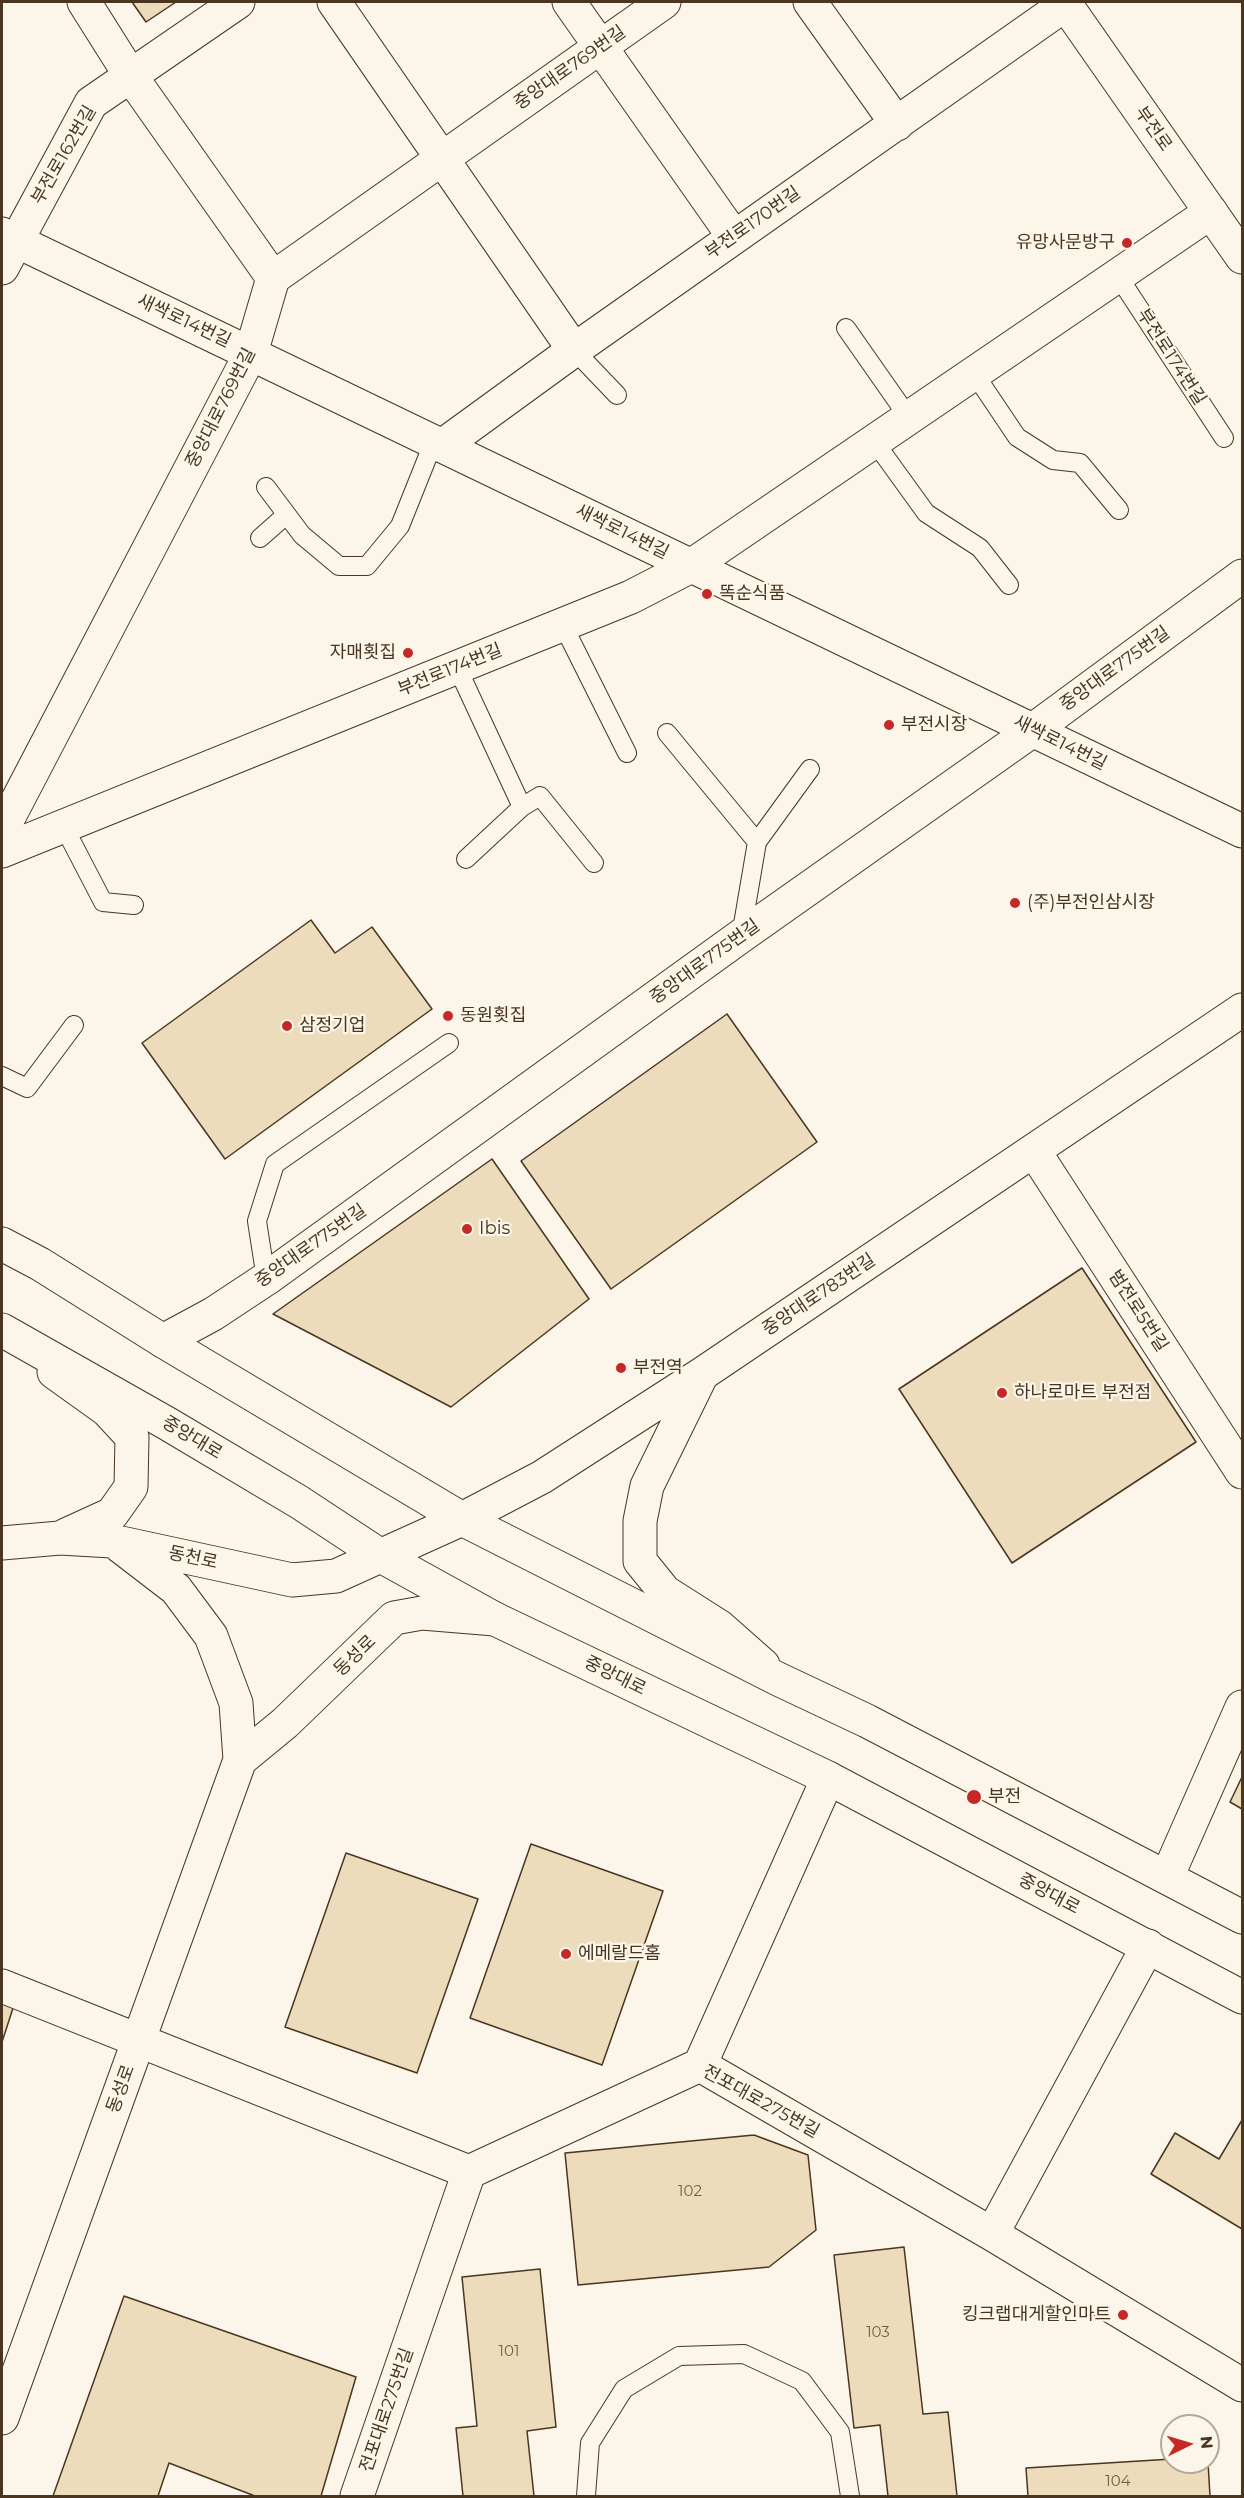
<!DOCTYPE html>
<meta charset="utf-8">
<style>
body{margin:0}
#map{position:relative;width:1244px;height:2498px;overflow:hidden;background:#fbf6e9;font-family:Montserrat,sans-serif}
canvas{display:block}
.frame{position:absolute;inset:0;border:3px solid #4a3520;pointer-events:none}
.north{position:absolute;left:1160px;top:2414px;width:60px;height:60px;box-sizing:border-box;background:#fbf6e9;border:2px solid #b4a999;border-radius:50%;rotate:85deg;font-size:16px;font-weight:700;line-height:24px;text-align:center;color:#4a3520}
.north::after{content:'';display:block;margin:auto;width:21px;height:27px;background:#c62828;clip-path:polygon(50% 0,100% 100%,50% 72%,0 100%)}
</style>
<div id="map">
<canvas width="1244" height="2498"></canvas>
<div class="frame"></div>
<div class="north">N</div>
</div>
<script>
const g = document.querySelector('canvas').getContext('2d');
g.lineJoin = 'round';
function paint(path, color) { g.fillStyle = color; g.fill(path, 'evenodd'); }
const poly = rows => new Path2D(rows.map(r => 'M' + r).join(''));
function strokePath(path, color, width, dash) { g.strokeStyle = color; g.lineWidth = width; g.lineCap = dash ? 'butt' : 'round'; g.setLineDash(dash || []); g.stroke(path); }
function drawText(font, color, halo, rows, align = 'center') {
  g.font = font + ' Montserrat,"Noto Sans KR",sans-serif'; g.lineWidth = 4.5; g.setLineDash([]); g.textBaseline = 'middle'; g.strokeStyle = halo; g.fillStyle = color; for (const [text, x, y, turn = 0] of rows) {
    g.save(); g.translate(x, y); g.rotate((+turn || 0) * Math.PI / 180); g.textAlign = isNaN(turn) ? turn : align; if (halo) g.strokeText(text, 0, 0); g.fillText(text, 0, 0); g.restore();
  }
}
const building = poly([
 [132,2,176,2,146,22,132,2],
 [311,920,335,953,372,927,432,1009,225,1159,142,1043,311,920],
 [727,1014,817,1142,611,1289,521,1161,727,1014],
 [492,1159,589,1299,451,1407,273,1314,492,1159],
 [1082,1268,1196,1442,1012,1563,899,1389,1082,1268],
 [1242,1777,1242,1809,1230,1802,1242,1777],
 [531,1844,663,1891,602,2065,470,2018,531,1844],
 [346,1853,478,1899,417,2073,285,2027,346,1853],
 [2,2001,14,2005,2,2042,2,2001],
 [1242,2120,1242,2229,1151,2174,1175,2133,1219,2159,1242,2120],
 [754,2135,808,2155,816,2230,769,2267,578,2285,565,2153,754,2135],
 [904,2247,923,2414,948,2412,957,2496,888,2496,880,2425,854,2428,834,2255,904,2247],
 [540,2269,556,2427,527,2431,534,2496,463,2496,456,2428,477,2426,462,2277,540,2269],
 [124,2296,356,2377,321,2496,255,2496,169,2463,158,2496,53,2496,124,2296],
 [1172,2459,1172,2462,1208,2462,1210,2496,1028,2496,1026,2468,1172,2459]
]);
const lane = poly([
 [1118,276,1224,438],
 [846,328,909,418],
 [574,350,617,395],
 [974,373,1017,437,1053,460,1080,463,1119,510],
 [874,441,926,513,980,548,1009,585],
 [266,487,302,535,339,566,367,566,400,526,434,441],
 [260,538,286,515],
 [563,625,627,753],
 [457,667,522,807,540,796,594,863],
 [667,733,757,842],
 [63,825,103,902,134,905],
 [466,859,522,807],
 [741,936,757,842,810,769],
 [2,1076,27,1088,74,1025],
 [266,1279,257,1221,275,1164,449,1043],
 [586,2496,590,2443,624,2389,679,2356,744,2354,802,2381,840,2432,850,2496]
]);
const street = poly([
 [84,2,130,75,273,278],
 [334,2,574,350],
 [569,2,734,237],
 [810,2,897,124],
 [2,234,1242,831],
 [2,268,91,103,238,2],
 [442,446,574,350,1066,4],
 [2,830,251,353,273,278,664,2],
 [2,851,631,597,691,566,1211,212],
 [1034,1151,1242,1472],
 [163,1341,213,1314,266,1279,741,936,1033,730,1242,576],
 [1167,1877,1242,1707],
 [2,1986,469,2172],
 [700,2065,828,1778],
 [992,2234,1148,1946],
 [357,2496,469,2172,700,2065,992,2234,1242,2385]
]);
const secondary = poly([
 [1064,2,1242,257],
 [54,1372,107,1410,132,1437,131,1487,112,1514,66,1535],
 [702,1374,647,1486,640,1521,640,1561,665,1592,720,1627,763,1665],
 [2,1543,60,1538,112,1541,292,1580,336,1576,462,1519,542,1477,702,1374,1242,1010],
 [240,1760,285,1723,394,1618,422,1613,495,1619],
 [2,2418,240,1760,236,1703,211,1636,176,1589,120,1546]
]);
const primary = poly([
 [2,1244,40,1264,163,1341,462,1519,778,1679,867,1721,1242,1917],
 [2,1330,168,1424,299,1502,381,1556,495,1619,828,1778,1242,1997]
]);
const markers = [
 [1127,243,6,"#c62828"],
 [707,594,6,"#c62828"],
 [408,653,6,"#c62828"],
 [889,725,6,"#c62828"],
 [1015,903,6,"#c62828"],
 [448,1016,6,"#c62828"],
 [287,1026,6,"#c62828"],
 [467,1229,6,"#c62828"],
 [621,1368,6,"#c62828"],
 [1002,1393,6,"#c62828"],
 [974,1797,8,"#c62828"],
 [566,1954,6,"#c62828"],
 [1123,2315,6,"#c62828"]
];
const numberNames = [
 ["102",690,2192],
 ["103",878,2333],
 ["101",509,2352],
 ["104",1118,2482]
];
const streetNames = [
 ["중앙대로769번길",570,68,-35],
 ["부전로",1153,129,55],
 ["부전로162번길",64,155,-60],
 ["부전로170번길",753,223,-35],
 ["새싹로14번길",184,321,25],
 ["부전로174번길",1171,357,57],
 ["중앙대로769번길",221,408,-63],
 ["새싹로14번길",622,532,26],
 ["중앙대로775번길",1115,669,-36],
 ["부전로174번길",450,670,-22],
 ["새싹로14번길",1060,743,26],
 ["중앙대로775번길",705,962,-36],
 ["중앙대로775번길",311,1246,-35],
 ["중앙대로783번길",819,1295,-34],
 ["범전로5번길",1138,1311,57],
 ["중앙대로",192,1438,31],
 ["동천로",193,1558,12],
 ["동성로",355,1656,-44],
 ["중앙대로",615,1676,26],
 ["중앙대로",1049,1894,28],
 ["동성로",121,2089,-70],
 ["전포대로275번길",761,2102,29],
 ["전포대로275번길",387,2410,-71]
];
const poiNames = [
 ["유망사문방구",1115,243,"right"],
 ["똑순식품",719,594],
 ["자매횟집",396,653,"right"],
 ["부전시장",901,725],
 ["(주)부전인삼시장",1027,903],
 ["동원횟집",460,1016],
 ["삼정기업",299,1026],
 ["Ibis",479,1229],
 ["부전역",633,1368],
 ["하나로마트 부전점",1014,1393],
 ["부전",988,1797],
 ["에메랄드홈",578,1954],
 ["킹크랩대게할인마트",1111,2315,"right"]
];
paint(building, '#ecdcbc');
strokePath(building, '#4a3520', 1.5);
strokePath(lane, '#4a3520', 20);
strokePath(street, '#4a3520', 35);
strokePath(secondary, '#4a3520', 35);
strokePath(primary, '#4a3520', 35);
strokePath(lane, '#fbf6e9', 18);
strokePath(street, '#fbf6e9', 33);
strokePath(secondary, '#fbf6e9', 33);
strokePath(primary, '#fbf6e9', 33);
for (const [x, y, r, color] of markers) { const dot = new Path2D(); dot.arc(x, y, r, 0, 2 * Math.PI); g.fillStyle = color; g.fill(dot); strokePath(dot, '#fbf6e9', 2); }
drawText('15px', '#725f47', null, numberNames);
drawText('18px', '#4a3520', '#fbf6e9', streetNames);
drawText('18px', '#4a3520', '#fbf6e9', poiNames, 'left');
</script>
